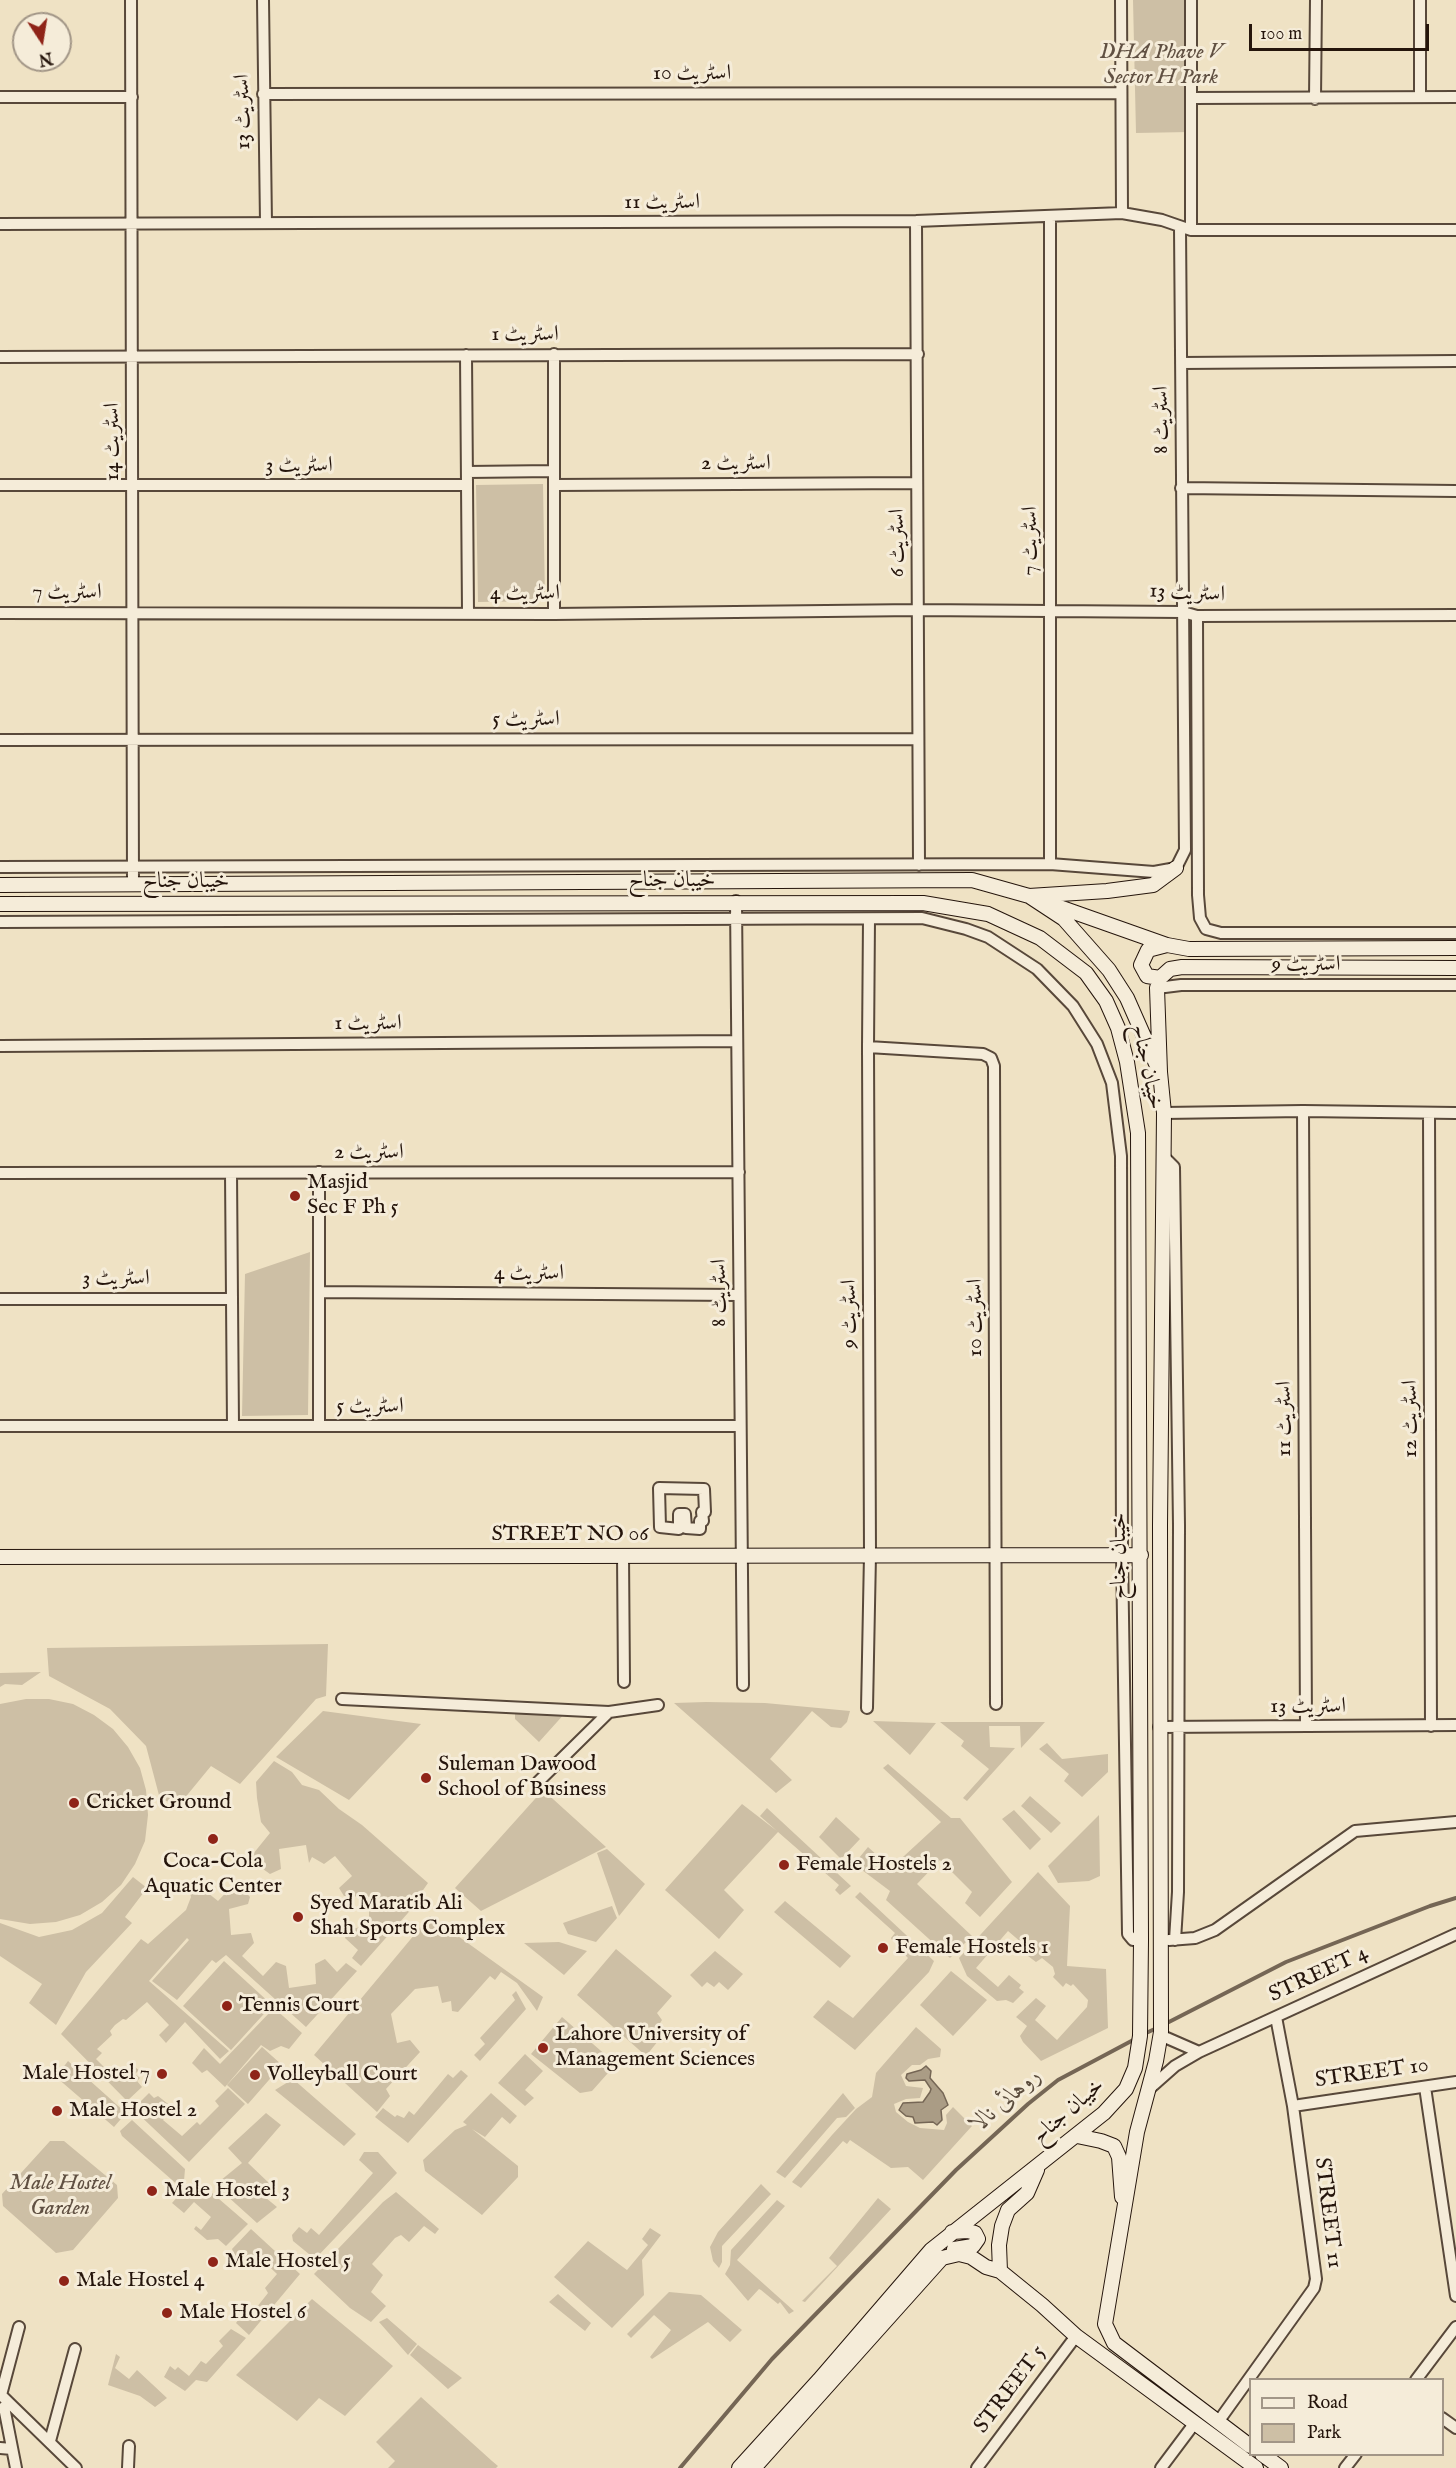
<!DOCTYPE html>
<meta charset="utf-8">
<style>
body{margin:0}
#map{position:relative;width:1456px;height:2468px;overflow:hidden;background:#efe2c4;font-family:"IM FELL English",serif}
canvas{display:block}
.legend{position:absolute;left:1249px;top:2378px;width:195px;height:78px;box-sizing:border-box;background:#f5ecd9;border:2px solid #a29687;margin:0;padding:8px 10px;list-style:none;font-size:18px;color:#25150c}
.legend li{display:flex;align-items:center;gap:12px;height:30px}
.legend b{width:30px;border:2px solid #a29687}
.north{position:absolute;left:12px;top:12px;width:60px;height:60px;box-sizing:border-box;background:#f5ecd9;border:2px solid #a29687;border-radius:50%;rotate:168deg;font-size:16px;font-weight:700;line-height:24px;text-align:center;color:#25150c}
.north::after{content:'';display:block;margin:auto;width:21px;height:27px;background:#8f2418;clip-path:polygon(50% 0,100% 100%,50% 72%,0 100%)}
.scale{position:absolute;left:1249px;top:24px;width:180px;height:27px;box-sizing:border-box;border:3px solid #25150c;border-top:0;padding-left:8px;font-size:18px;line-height:21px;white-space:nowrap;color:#25150c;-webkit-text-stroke:4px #f5ecd9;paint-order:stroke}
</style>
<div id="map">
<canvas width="1456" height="2468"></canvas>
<ul class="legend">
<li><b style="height:8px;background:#f5ecd9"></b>Road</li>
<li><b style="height:16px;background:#cdbfa5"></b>Park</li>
</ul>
<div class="north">N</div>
<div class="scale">100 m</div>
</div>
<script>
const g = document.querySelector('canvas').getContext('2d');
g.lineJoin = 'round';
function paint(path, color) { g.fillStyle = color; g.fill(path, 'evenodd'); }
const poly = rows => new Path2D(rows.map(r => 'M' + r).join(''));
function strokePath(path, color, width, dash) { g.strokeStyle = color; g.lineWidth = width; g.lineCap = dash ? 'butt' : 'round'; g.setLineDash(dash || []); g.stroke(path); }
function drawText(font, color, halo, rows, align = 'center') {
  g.font = font + ' "IM FELL English",Amiri,serif'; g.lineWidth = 6; g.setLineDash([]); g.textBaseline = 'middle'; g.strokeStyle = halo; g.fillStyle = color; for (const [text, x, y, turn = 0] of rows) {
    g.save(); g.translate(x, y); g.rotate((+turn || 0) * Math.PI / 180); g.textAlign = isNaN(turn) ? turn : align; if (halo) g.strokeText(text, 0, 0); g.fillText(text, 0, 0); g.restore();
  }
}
const green = poly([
 [1133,0,1187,0,1189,132,1136,133],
 [543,484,545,601,478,602,476,485],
 [310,1252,308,1415,242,1416,245,1274],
 [328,1644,326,1696,316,1699,240,1784,211,1766,179,1805,160,1799,146,1746,110,1709,49,1676,47,1648],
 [41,1672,22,1685,5,1684,0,1687,0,1673],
 [26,1699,49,1699,73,1704,94,1715,113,1729,128,1747,140,1768,146,1790,148,1815,145,1841,135,1864,121,1885,102,1902,80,1915,56,1922,30,1924,0,1919,0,1704],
 [706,1702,765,1703,850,1711,847,1722,841,1728,831,1727,812,1711,770,1759,792,1780,776,1793,674,1703],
 [323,1711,421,1724,349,1800,276,1757],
 [515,1711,566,1712,539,1742,515,1719],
 [873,1721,936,1723,910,1755],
 [940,1722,1045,1722,1021,1748,1020,1726,989,1726,990,1747,1015,1748,967,1801,963,1798,989,1769,961,1746,964,1741],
 [1047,1743,1062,1759,1108,1754,1108,1772,1082,1797,1064,1781,1069,1774,1039,1749],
 [274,1761,292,1772,302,1785,319,1790,339,1809,362,1825,428,1883,421,1893,423,1896,361,1966,352,1958,358,1950,345,1938,348,1930,369,1925,369,1897,344,1896,339,1888,352,1876,335,1856,324,1864,312,1857,309,1863,306,1845,279,1849,281,1869,270,1874,249,1859,270,1833,261,1822,257,1798,256,1782],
 [888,1764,951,1818,960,1818,1012,1882,980,1917,965,1903,972,1892,940,1860,917,1884,972,1936,950,1958,886,1900,890,1891,854,1864,868,1847,891,1868,941,1822,883,1768],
 [543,1790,606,1847,481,1911,455,1888],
 [1030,1796,1061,1823,1051,1833,1021,1806],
 [742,1804,777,1831,760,1816,767,1808,851,1886,840,1895,835,1890,839,1885,778,1832,724,1890,744,1910,719,1939,665,1890],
 [1014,1810,1041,1839,1030,1850,1002,1819],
 [1099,1815,1100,1876,1089,1881,1058,1883,1048,1866],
 [836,1817,860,1839,841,1859,819,1837],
 [607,1849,645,1884,619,1916,597,1853],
 [1038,1872,1070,1906,1067,1966,1106,1969,1108,2028,1041,2061,1023,2042,1020,2036,1027,2026,1016,2017,1036,1998,1046,2006,1035,2020,1057,2040,1087,2007,1088,2000,1073,1984,1071,1986,1066,1983,1063,1987,1053,1977,1055,1974,1053,1967,1042,1958,1036,1962,1024,1953,1026,1950,1021,1945,1022,1943,1008,1931,976,1968,998,1987,1009,1975,1021,1985,1019,1988,1024,1992,1013,2003,1006,2000,997,2001,967,1976,959,1958],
 [133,1877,147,1888,125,1917,132,1923,86,1972,56,2025,29,2003,42,1984,0,1956,0,1923,39,1937,72,1930,102,1913],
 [193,1881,218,1901,236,1882,250,1897,248,1904,229,1909,231,1935,251,1933,254,1943,242,1956,263,1976,276,1962,286,1966,289,1988,316,1984,315,1964,325,1959,337,1972,346,1963,357,1971,306,2027,226,1955,216,1963,212,1960,177,2000,152,1981,189,1940,187,1938,149,1981,229,2051,220,2059,185,2022,166,2043,159,2035,169,2025,147,2002,126,2020,123,2019,115,2025,110,2031,112,2035,97,2049,102,2053,96,2059,114,2077,121,2072,124,2073,133,2066,139,2070,135,2074,140,2078,137,2081,142,2087,127,2101,61,2034,141,1939,148,1944,186,1910,191,1897,188,1885],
 [860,1892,934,1961,929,1972,855,2050,813,2017,828,2000,853,2018,908,1958,904,1954,911,1946,897,1935,892,1940,891,1938,895,1933,855,1897],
 [785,1901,851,1956,840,1968,774,1912],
 [612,1906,617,1918,596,1942,568,1934,563,1923],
 [430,1916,543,1997,537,2011,517,1983,501,1972,495,1980,490,1976,458,2012,452,2011,451,2001,442,2003,438,1986,415,1989,391,2014,397,2043,410,2040,420,2052,386,2089,390,2096,377,2112,314,2055],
 [559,1942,587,1951,564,1975,524,1943],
 [616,1949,672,1996,657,2013,662,2020,657,2028,662,2036,646,2056,577,1995],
 [715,1951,743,1974,728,1990,719,1982,714,1987,707,1982,702,1987,690,1975],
 [224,1961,272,2005,231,2050,183,2006],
 [951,1971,987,2000,953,2036,920,2005],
 [516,1991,526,2009,480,2061,474,2055,485,2044,480,2038,515,2000,512,1995],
 [274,2008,302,2033,289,2049,281,2046,270,2051,261,2045,225,2087,207,2070,202,2073,192,2063,204,2048,220,2064],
 [562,2017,616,2064,592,2091,580,2093,531,2054],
 [916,2027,941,2049,940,2057,928,2059,920,2065,912,2065,901,2075,906,2086,923,2088,920,2098,906,2099,894,2104,896,2112,908,2122,920,2128,944,2130,947,2123,946,2115,953,2107,972,2126,923,2180,908,2167,891,2168,850,2140,847,2144,843,2141,801,2188,792,2182,832,2135,856,2109,872,2097,876,2073],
 [262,2047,282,2065,248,2104,227,2085],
 [525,2054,543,2071,525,2090,534,2098,525,2106,498,2083],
 [68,2061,126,2113,114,2127,56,2077],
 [461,2070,468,2076,408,2143,375,2117,383,2108,395,2117,397,2115,404,2118,409,2111,414,2115,448,2074,453,2078],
 [293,2079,356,2134,344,2146,275,2090],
 [228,2088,245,2104,189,2162,133,2109,149,2093,154,2098,158,2096,172,2107,163,2120,182,2136,197,2122,200,2125,219,2106,215,2101],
 [491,2093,517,2116,510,2124,502,2117,485,2137,472,2129,518,2166,518,2177,482,2215,425,2171,423,2160,455,2130,467,2125,463,2122],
 [843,2093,855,2108,846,2117,837,2118,785,2178,776,2172],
 [266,2113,281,2125,248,2163,270,2184,260,2193,277,2207,257,2223,215,2185,242,2163,228,2148],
 [132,2120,185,2169,184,2181,180,2187,122,2136,120,2131],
 [50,2141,64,2141,117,2185,118,2198,73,2250,56,2253,3,2206,2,2194],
 [364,2152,378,2152,397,2173,315,2259,293,2241,292,2235,299,2227,307,2233,311,2228,319,2235,373,2173,359,2160],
 [189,2184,204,2186,248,2224,226,2246,218,2239,207,2240,194,2229,196,2226,201,2230,211,2217,194,2202,184,2213,172,2203],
 [761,2184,771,2194,722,2246,722,2262,719,2268,713,2261,710,2247,718,2232],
 [396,2192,439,2229,435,2234,424,2226,409,2242,401,2235,395,2238,372,2264,383,2275,371,2292,386,2306,371,2322,350,2308,314,2274,383,2202],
 [878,2198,891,2209,805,2302,802,2301,837,2266,829,2258],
 [777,2200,785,2206,737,2260,794,2311,789,2314,780,2302,778,2304,761,2290,759,2289,748,2301,725,2274,730,2265,731,2250],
 [650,2228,661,2235,642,2260,644,2295,612,2328,554,2277,588,2241,627,2270,648,2245,642,2239],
 [251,2229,300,2274,249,2335,236,2323,246,2309,253,2312,268,2293,265,2288,277,2274,260,2258,248,2270,238,2262,232,2249],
 [669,2292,701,2295,742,2330,730,2342,708,2322,652,2359,650,2357,671,2330,654,2315,631,2338,627,2334],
 [558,2294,591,2323,585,2331,549,2302],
 [312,2299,393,2366,345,2416,319,2398,297,2421,236,2375],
 [387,2318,417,2344,408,2355,379,2322],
 [231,2329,246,2338,207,2382,196,2380,185,2391,164,2377,170,2366,175,2370,178,2367,189,2376,201,2361,206,2364,223,2346,219,2341],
 [418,2345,462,2378,448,2389,410,2355],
 [116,2354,120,2357,115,2368,129,2379,137,2370,167,2398,155,2407,140,2396,108,2385],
 [421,2397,492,2461,498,2466,496,2468,388,2468,395,2461,376,2442]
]);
const water = poly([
 [926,2066,931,2071,930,2078,943,2093,948,2105,941,2110,942,2120,937,2125,933,2122,915,2123,913,2117,906,2116,899,2110,903,2103,923,2102,930,2092,931,2089,925,2080,909,2081,906,2078,907,2074,921,2070,926,2066]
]);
const stream = poly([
 [1165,2024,1286,1962,1430,1906,1456,1898],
 [1144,2034,1159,2027],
 [680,2468,772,2359,956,2170,1028,2104,1058,2080,1137,2038]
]);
const street = poly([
 [131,0,133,884],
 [263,0,266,223],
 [1121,0,1122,213],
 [1420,0,1420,97],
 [263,94,1121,93],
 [0,97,132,97],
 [1192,98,1456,97],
 [1315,99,1316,0],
 [916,221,919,865],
 [0,224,916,221,1122,213,1162,220,1191,230,1456,230],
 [1191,230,1191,0],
 [554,354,554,614],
 [466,355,468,613],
 [0,357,918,354],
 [1181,363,1456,361],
 [467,472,554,471],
 [0,485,467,485],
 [554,485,917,483],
 [1181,488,1456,491],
 [0,613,554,614,917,610,1183,612,1197,616,1456,615],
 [1197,616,1198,895,1200,918,1206,929,1221,933,1456,933],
 [0,740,917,739],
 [1050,864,1050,218],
 [0,867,1050,864,1154,872,1176,868,1185,850,1180,228],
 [736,901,743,1685],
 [0,922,922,918,966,929,988,937,1037,969,1073,1006,1097,1044,1112,1083,1121,1156,1122,1554,1128,1934,1133,1940,1141,1940],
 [1157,988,1181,985,1456,985],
 [0,1046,736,1041],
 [868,1047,983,1054,991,1058,994,1066,996,1704],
 [1303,1111,1306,1726],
 [1164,1113,1303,1111,1456,1113],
 [1429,1113,1431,1726],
 [1164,1157,1174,1167,1179,1525,1178,1892,1175,1940],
 [0,1173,739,1172],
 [231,1173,233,1426],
 [319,1292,739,1295],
 [0,1299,232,1299],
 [0,1426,740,1426],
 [319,1426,319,1172],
 [659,1488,704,1489,705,1512,702,1512,703,1521,700,1521,700,1529,686,1528,685,1514,679,1514,679,1529,660,1527,659,1488],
 [623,1555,624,1682],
 [342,1699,609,1712,658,1705],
 [867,1708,870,1555,868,1047,869,919],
 [1159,1727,1456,1725],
 [538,1782,609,1712],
 [1169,1940,1195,1938,1215,1930,1355,1831,1456,1822],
 [1160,2035,1199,2052],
 [1425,2087,1456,2296],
 [1149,2089,1175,2066,1199,2052,1456,1934],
 [1293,2106,1456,2082],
 [1416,2380,1456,2327],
 [0,2394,76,2468],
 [1,2395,19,2327],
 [9,2404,4,2407,16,2468],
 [1442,2418,1456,2428],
 [1218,2422,1314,2288,1316,2279,1293,2106,1276,2017],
 [50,2441,75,2349],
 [0,2448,12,2449],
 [128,2468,129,2446],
 [977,2468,1076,2336],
 [1161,2468,1194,2424],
 [1345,2468,1356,2454]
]);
const secondary = poly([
 [0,885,972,880,1029,896,1064,919,1109,970,1127,998,1157,1066],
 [1029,896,1107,891,1153,885,1176,868],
 [0,904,923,903,988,914,1040,938,1086,973,1106,1001,1118,1028,1127,1062,1138,1133,1141,1940,1140,2036,1135,2068,1126,2089,1104,2113,931,2250,819,2380,739,2468],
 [1051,904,1167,945,1189,949,1456,948],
 [1160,978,1147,976,1141,965,1148,950,1167,945],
 [0,1557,1141,1555],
 [1077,2136,1101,2141,1114,2146,1119,2157,1122,2197],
 [952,2232,968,2231,975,2233,978,2239,973,2246,954,2249],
 [1000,2271,999,2245,1002,2226,1008,2210,1027,2193,1037,2170],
 [1250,2446,1114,2343,1105,2324,1137,2132,1156,2061,1161,2032,1160,1525,1164,1113,1160,1072,1157,988,1160,978,1170,969,1182,967,1456,968],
 [1262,2454,1281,2468],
 [754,2468,942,2258,959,2254,971,2257,986,2267,1000,2271,1042,2305,1076,2336,1256,2468]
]);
const markers = [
 [295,1196,6,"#8f2418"],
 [426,1778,6,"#8f2418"],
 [74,1803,6,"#8f2418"],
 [213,1839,6,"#8f2418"],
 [784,1865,6,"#8f2418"],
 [298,1917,6,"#8f2418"],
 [883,1948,6,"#8f2418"],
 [227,2006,6,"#8f2418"],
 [543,2048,6,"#8f2418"],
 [162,2074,6,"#8f2418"],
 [255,2075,6,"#8f2418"],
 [57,2111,6,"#8f2418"],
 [152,2191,6,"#8f2418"],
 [213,2262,6,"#8f2418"],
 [64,2281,6,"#8f2418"],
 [167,2313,6,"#8f2418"]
];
const parkNames = [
 ["DHA Phave V",1161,53],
 ["Sector H Park",1161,78],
 ["Male Hostel",60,2184],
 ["Garden",60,2209]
];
const streetNames = [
 ["اسٹریٹ 10",692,74],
 ["اسٹریٹ 13",244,112,-91],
 ["اسٹریٹ 11",662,203],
 ["اسٹریٹ 1",525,335],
 ["اسٹریٹ 8",1162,420,-90],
 ["اسٹریٹ 14",113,442,-90],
 ["اسٹریٹ 2",736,464],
 ["اسٹریٹ 3",299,466],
 ["اسٹریٹ 7",1031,541,-90],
 ["اسٹریٹ 6",898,543,-90],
 ["اسٹریٹ 7",67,593],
 ["اسٹریٹ 4",525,594],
 ["اسٹریٹ 13",1187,594,3],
 ["اسٹریٹ 5",526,720],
 ["خیبان جناح",672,881],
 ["خیبان جناح",186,882],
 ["اسٹریٹ 9",1306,965],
 ["اسٹریٹ 1",368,1024],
 ["خیبان جناح",1146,1067,78],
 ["اسٹریٹ 2",369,1153],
 ["اسٹریٹ 4",529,1274],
 ["اسٹریٹ 3",116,1279],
 ["اسٹریٹ 8",720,1293,-90],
 ["اسٹریٹ 9",850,1314,-90],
 ["اسٹریٹ 10",976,1318,-90],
 ["اسٹریٹ 5",370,1407],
 ["اسٹریٹ 11",1285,1419,-90],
 ["اسٹریٹ 12",1411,1419,-90],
 ["STREET NO 06",570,1535],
 ["خیبان جناح",1120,1556,-90],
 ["اسٹریٹ 13",1308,1707],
 ["STREET 4",1319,1975,-25],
 ["STREET 10",1372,2074,-8],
 ["خیبان جناح",1069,2112,-41],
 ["STREET 11",1327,2213,83],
 ["STREET 5",1011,2390,-53]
];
const poiNames = [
 ["Masjid",307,1183],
 ["Sec F Ph 5",307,1208],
 ["Suleman Dawood",438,1765],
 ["School of Business",438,1790],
 ["Cricket Ground",86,1803],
 ["Coca-Cola",213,1862,"center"],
 ["Aquatic Center",213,1887,"center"],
 ["Female Hostels 2",796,1865],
 ["Syed Maratib Ali",310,1904],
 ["Shah Sports Complex",310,1929],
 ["Female Hostels 1",895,1948],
 ["Tennis Court",239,2006],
 ["Lahore University of",555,2035],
 ["Management Sciences",555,2060],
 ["Male Hostel 7",150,2074,"right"],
 ["Volleyball Court",267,2075],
 ["Male Hostel 2",69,2111],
 ["Male Hostel 3",164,2191],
 ["Male Hostel 5",225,2262],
 ["Male Hostel 4",76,2281],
 ["Male Hostel 6",179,2313]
];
const waterNames = [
 ["روہائی نالا",1007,2101,-41]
];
paint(green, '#cdbfa5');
paint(water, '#aa9c85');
strokePath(water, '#756655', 1.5);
strokePath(stream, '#756655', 4);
strokePath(street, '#58483a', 14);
strokePath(secondary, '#25150c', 16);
strokePath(street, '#f5ecd9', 10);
strokePath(secondary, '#f5ecd9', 14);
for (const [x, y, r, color] of markers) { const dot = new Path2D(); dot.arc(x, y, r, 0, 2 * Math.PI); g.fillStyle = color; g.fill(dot); strokePath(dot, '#f5ecd9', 2); }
drawText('italic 22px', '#605042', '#f5ecd9', parkNames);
drawText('22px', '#25150c', '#f5ecd9', streetNames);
drawText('22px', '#25150c', '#f5ecd9', poiNames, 'left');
drawText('italic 24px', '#5a4b3c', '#f5ecd9', waterNames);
</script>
